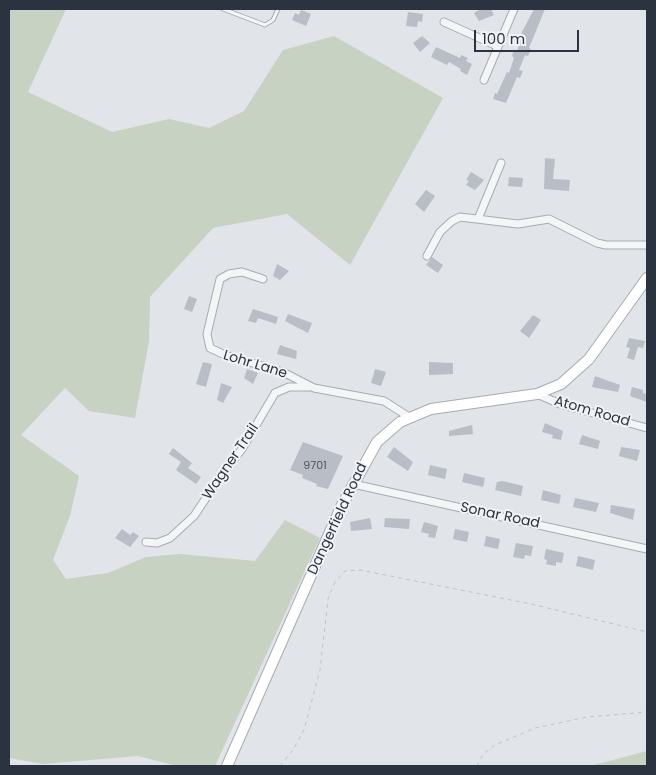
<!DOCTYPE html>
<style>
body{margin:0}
#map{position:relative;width:656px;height:775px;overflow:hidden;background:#e1e4e9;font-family:Poppins,sans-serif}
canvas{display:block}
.frame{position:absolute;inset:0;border:10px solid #2b3240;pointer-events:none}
.scale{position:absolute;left:474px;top:30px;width:105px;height:22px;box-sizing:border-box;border:2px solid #2b3240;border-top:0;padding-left:6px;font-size:15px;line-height:18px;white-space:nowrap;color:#2b3240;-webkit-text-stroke:4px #f1f3f6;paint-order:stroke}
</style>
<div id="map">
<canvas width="656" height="775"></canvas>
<div class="frame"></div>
<div class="scale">100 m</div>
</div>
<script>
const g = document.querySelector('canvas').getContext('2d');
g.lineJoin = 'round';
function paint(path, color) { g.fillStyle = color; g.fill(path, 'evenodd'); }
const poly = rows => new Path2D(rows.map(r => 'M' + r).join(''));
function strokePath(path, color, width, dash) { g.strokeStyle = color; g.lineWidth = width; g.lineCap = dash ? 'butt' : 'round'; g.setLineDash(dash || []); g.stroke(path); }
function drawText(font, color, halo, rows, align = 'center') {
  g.font = font + ' Poppins,sans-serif'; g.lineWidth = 4; g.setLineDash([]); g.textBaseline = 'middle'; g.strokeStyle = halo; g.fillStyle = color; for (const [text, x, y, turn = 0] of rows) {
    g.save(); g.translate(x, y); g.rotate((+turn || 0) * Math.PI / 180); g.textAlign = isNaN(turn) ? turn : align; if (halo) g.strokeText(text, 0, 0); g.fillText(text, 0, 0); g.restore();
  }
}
const green = poly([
 [9,9,66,9,28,92,112,132,169,119,209,128,244,111,283,50,334,36,443,98,350,265,287,214,213,228,150,297,149,341,135,418,89,411,65,388,21,435,79,476,70,516,53,560,66,579,108,573,146,557,180,554,255,561,285,520,320,538,215,766,177,766,138,756,43,764,9,758],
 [647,751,647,766,590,766]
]);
const building = poly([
 [481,9,491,9,494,15,479,21,474,13],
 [534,9,545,9,529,48,531,49,528,56,525,55,519,70,523,71,520,78,517,77,506,103,493,99,495,93,497,94,507,72,509,73,514,58,512,56,514,50,517,51,523,35,521,34],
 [301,10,311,14,306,26,292,20,295,13,299,15],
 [408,12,423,14,422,22,418,21,417,27,406,26],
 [422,36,430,43,420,52,413,43],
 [436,47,460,58,461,55,468,58,466,61,472,64,467,75,460,71,461,69,449,62,447,65,431,57],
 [545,158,555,159,553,179,570,180,569,191,544,189],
 [471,172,484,180,475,190,466,185,469,181,466,180],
 [509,177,523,178,522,187,508,186],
 [426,190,435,196,424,212,415,204],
 [432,257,443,265,438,273,426,265],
 [277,264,289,271,280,280,273,276],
 [189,296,197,299,192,312,184,309],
 [253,309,278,317,276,324,258,318,256,323,248,321],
 [288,314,312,323,308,333,285,321],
 [533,315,541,320,529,338,520,331],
 [629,338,645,341,643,348,638,347,634,360,627,358,630,348,626,347],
 [280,345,297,351,296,359,277,354],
 [203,362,212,364,206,387,196,384],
 [429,362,453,363,453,374,429,375],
 [247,369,258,373,253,384,244,378],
 [375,369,386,372,381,386,371,383],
 [595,376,620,385,618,392,592,387],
 [221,383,232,387,223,403,217,400],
 [632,387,643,390,643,393,647,394,647,402,630,396],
 [545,423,563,431,561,440,552,438,553,435,542,432],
 [472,425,473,434,449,436,449,431],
 [582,435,600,441,598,449,579,444],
 [303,442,343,456,328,489,316,486,317,484,302,478,303,475,290,470],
 [394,447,413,462,408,471,387,457],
 [621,447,640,450,637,461,619,456],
 [173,448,192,463,188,468,201,477,196,484,176,470,181,462,169,454],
 [430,465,447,469,445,479,428,475],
 [464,473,485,478,483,487,462,482],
 [503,481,523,486,521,496,495,490,497,482],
 [543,490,561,495,559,504,541,500],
 [575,498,599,503,596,512,573,507],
 [611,505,635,509,633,520,610,513],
 [370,518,372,529,351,531,350,522],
 [385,518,410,519,409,529,384,527],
 [424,522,438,526,435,538,428,537,429,534,421,532],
 [122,529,130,535,133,532,139,536,130,547,115,538],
 [455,529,469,532,467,542,453,539],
 [486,536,500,539,498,549,484,546],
 [516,543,533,546,531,556,525,555,524,559,513,557],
 [546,549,564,553,562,563,556,562,556,566,546,564,547,560,544,559],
 [578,556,595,560,593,570,576,566]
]);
const path = poly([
 [280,766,293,750,304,730,320,670,328,599,335,582,345,571,360,570,531,604,647,632],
 [477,766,483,754,495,745,535,728,587,717,647,712]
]);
const lane = poly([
 [223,9,265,25,273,20,278,9]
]);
const street = poly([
 [444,22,497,46],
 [484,80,514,9],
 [478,219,501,163],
 [427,256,440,232,452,221,460,217,518,224,549,219,597,243,606,245,647,245],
 [263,279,242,272,229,274,220,279,207,334,210,348,225,355,283,372,314,388,384,401,409,417],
 [537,394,560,404,647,428],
 [353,484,647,549],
 [146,542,157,543,170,538,194,516,222,474,242,449,275,393,289,387,309,387]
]);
const secondary = poly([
 [227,766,341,507,377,442,400,422,431,409,537,394,561,384,589,359,647,278]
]);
const numberNames = [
 ["9701",315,466]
];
const streetNames = [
 ["Lohr Lane",255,365,17],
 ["Atom Road",592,412,16],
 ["Wagner Trail",231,462,-56],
 ["Sonar Road",500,516,12],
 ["Dangerfield Road",338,519,-65]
];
paint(green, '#c7d2c3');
paint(building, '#b9bdc5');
strokePath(lane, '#a7abb3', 5);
strokePath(street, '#a7abb3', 9);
strokePath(secondary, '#a7abb3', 12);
strokePath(path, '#c0c2c7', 1, [4, 4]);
strokePath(lane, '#f4f5f7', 3);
strokePath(street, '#f4f5f7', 7);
strokePath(secondary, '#fff', 10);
drawText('11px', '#4e5561', null, numberNames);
drawText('14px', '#2b3240', '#f1f3f6', streetNames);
</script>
